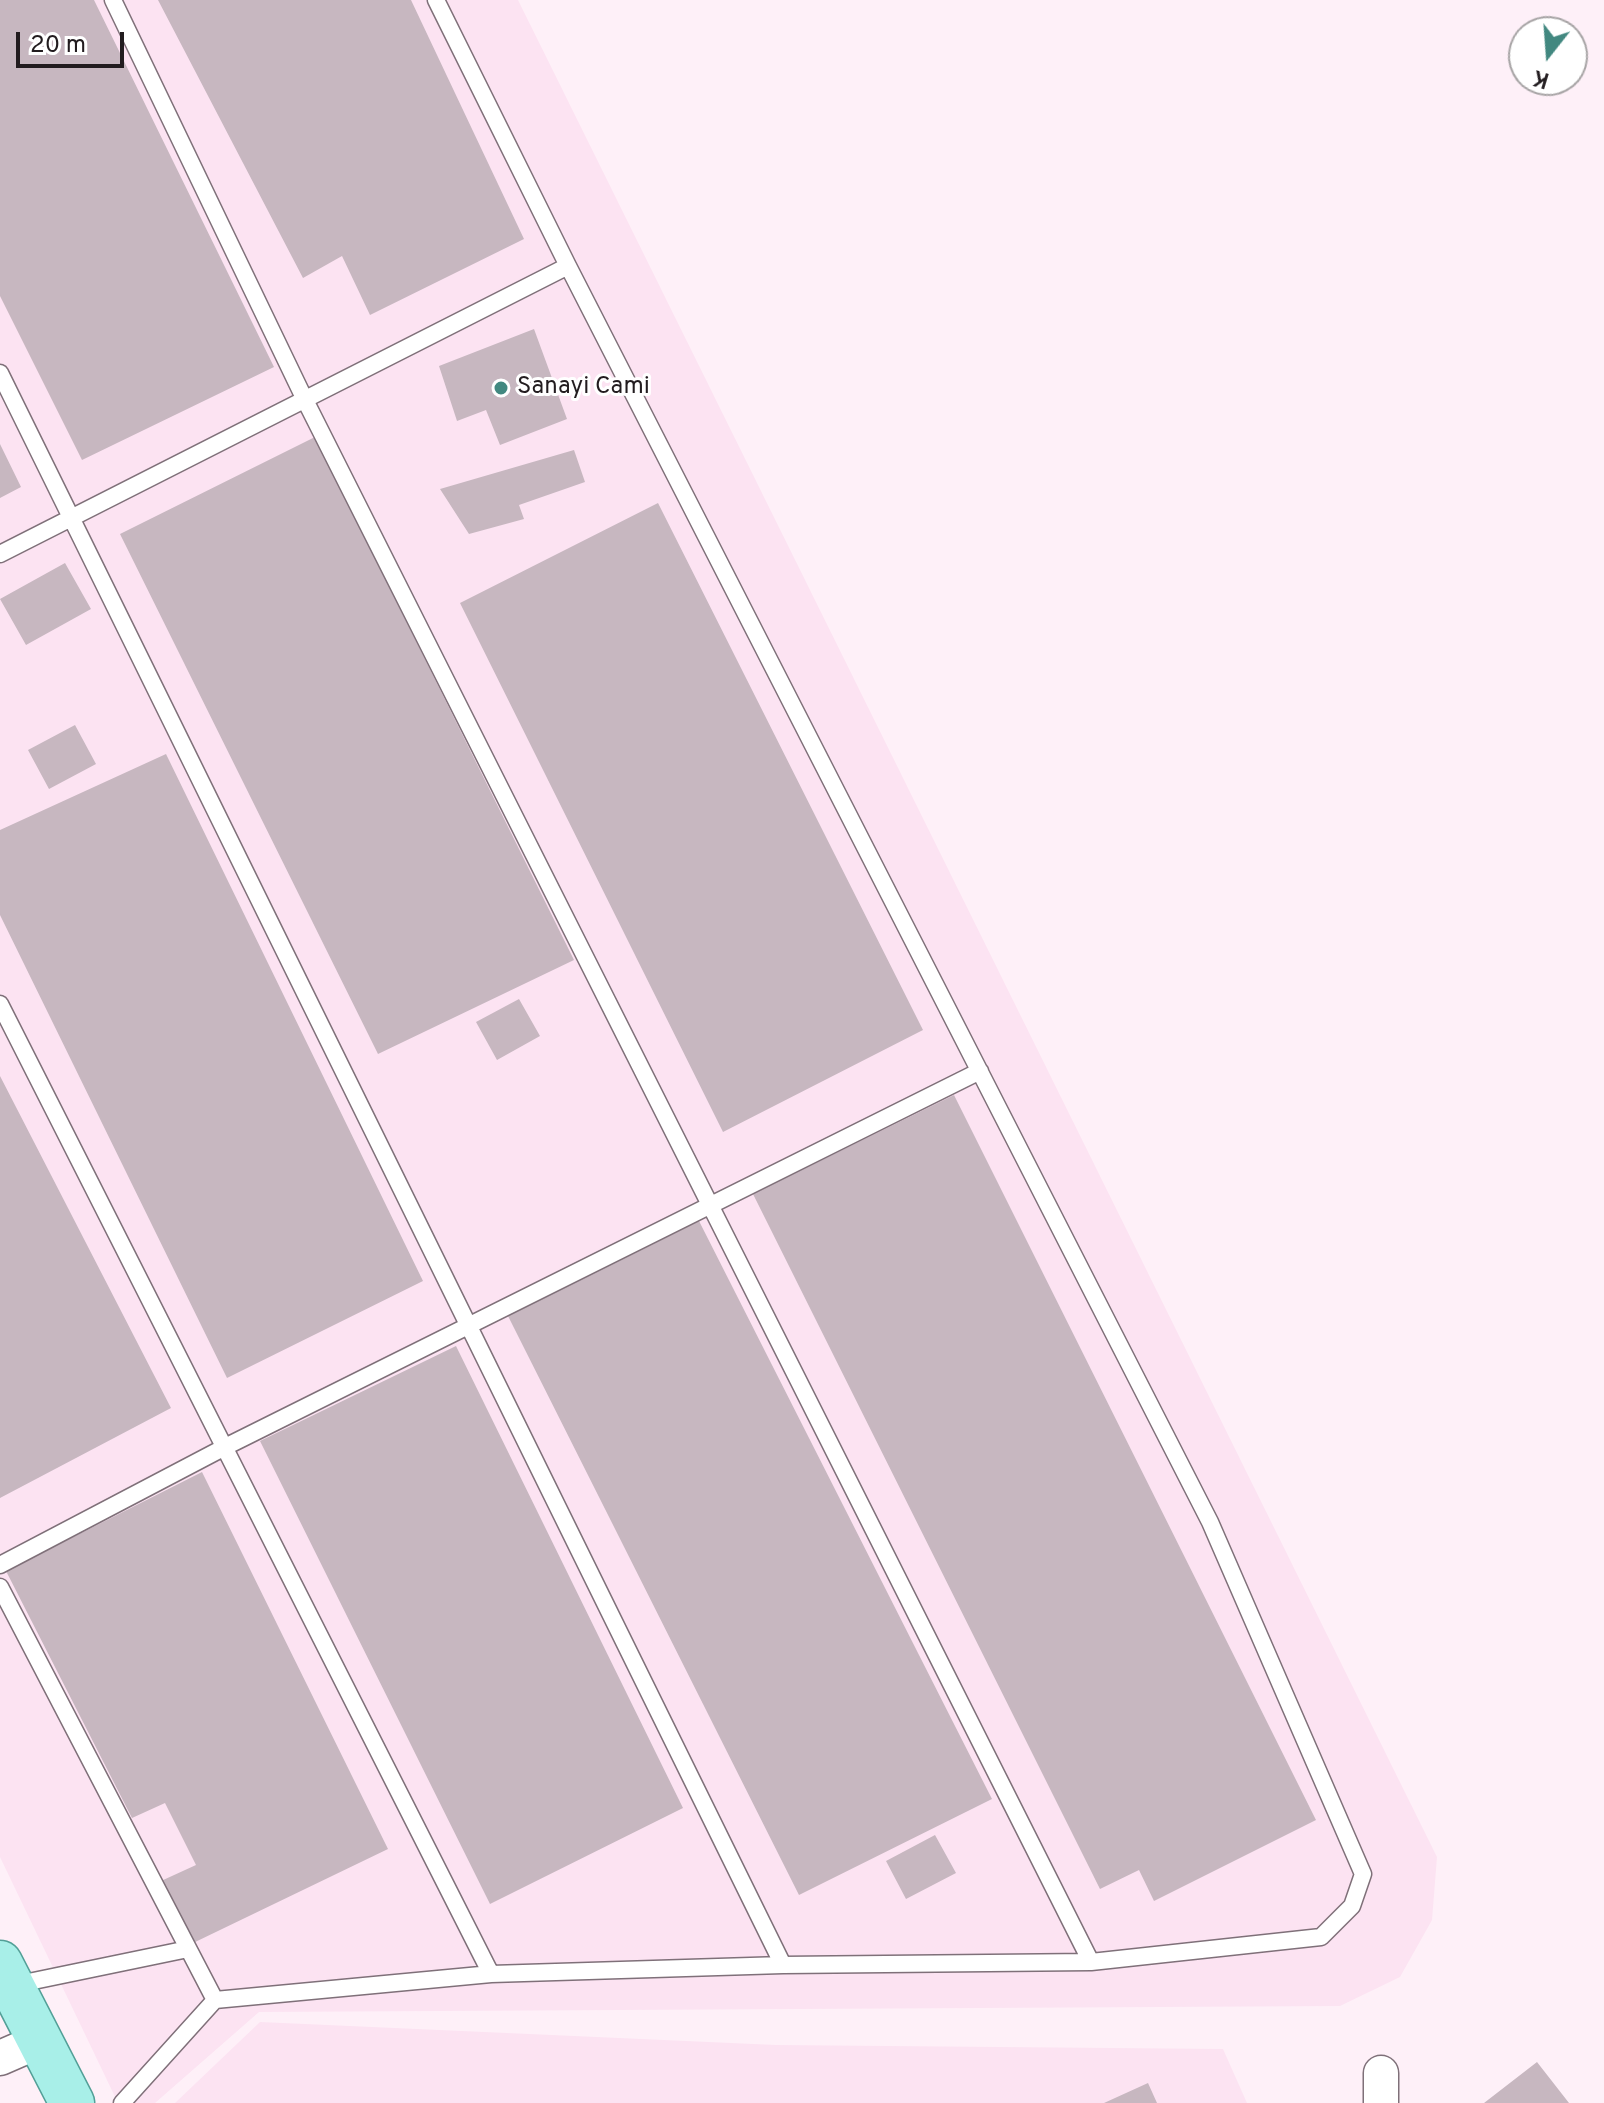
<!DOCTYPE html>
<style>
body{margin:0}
#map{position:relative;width:1604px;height:2103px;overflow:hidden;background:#fef0f8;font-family:Overpass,sans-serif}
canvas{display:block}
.north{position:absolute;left:1508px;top:16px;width:80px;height:80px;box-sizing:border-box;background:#fff;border:2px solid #a7a4a5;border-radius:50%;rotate:197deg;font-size:22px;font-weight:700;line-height:32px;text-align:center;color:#221c1f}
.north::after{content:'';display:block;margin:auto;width:28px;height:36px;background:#428880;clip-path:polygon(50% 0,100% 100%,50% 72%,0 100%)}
.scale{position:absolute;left:16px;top:32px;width:108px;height:36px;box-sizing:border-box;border:4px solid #221c1f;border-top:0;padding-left:10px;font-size:24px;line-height:28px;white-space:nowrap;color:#221c1f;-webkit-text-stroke:6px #fff;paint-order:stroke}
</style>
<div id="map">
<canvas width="1604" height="2103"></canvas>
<div class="north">K</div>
<div class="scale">20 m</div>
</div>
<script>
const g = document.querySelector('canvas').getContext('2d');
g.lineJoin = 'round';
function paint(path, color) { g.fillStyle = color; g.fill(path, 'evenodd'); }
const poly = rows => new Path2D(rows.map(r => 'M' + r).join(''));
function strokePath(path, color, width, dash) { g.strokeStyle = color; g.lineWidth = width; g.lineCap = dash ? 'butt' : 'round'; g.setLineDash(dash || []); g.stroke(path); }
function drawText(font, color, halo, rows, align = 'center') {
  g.font = font + ' Overpass,sans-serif'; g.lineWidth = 6; g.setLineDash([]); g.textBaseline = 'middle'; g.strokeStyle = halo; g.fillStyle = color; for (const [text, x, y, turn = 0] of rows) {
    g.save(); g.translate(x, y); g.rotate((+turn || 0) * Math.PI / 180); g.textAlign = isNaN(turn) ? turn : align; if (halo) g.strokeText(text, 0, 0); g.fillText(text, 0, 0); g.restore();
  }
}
const built = poly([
 [0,0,518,0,1437,1857,1432,1920,1400,1977,1340,2006,259,2012,155,2103,118,2103,0,1857],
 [260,2022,776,2045,1223,2049,1247,2103,175,2103]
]);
const building = poly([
 [0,0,94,0,274,367,82,460,0,296],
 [158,0,411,0,524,239,370,315,342,256,303,278],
 [534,329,567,419,500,445,486,410,457,421,439,366],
 [315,437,574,960,378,1054,120,534],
 [0,444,21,487,0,498],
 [574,450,585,482,519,505,524,519,469,534,440,489],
 [658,503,923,1030,723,1132,460,603],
 [65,563,91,609,26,645,0,599],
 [75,725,96,764,49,789,28,750],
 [166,754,423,1281,227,1378,0,915,0,830],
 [519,999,540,1036,497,1060,476,1022],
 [0,1076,171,1408,0,1498],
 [954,1095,1316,1820,1154,1901,1139,1870,1100,1889,753,1194],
 [699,1221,992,1799,799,1895,508,1316],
 [456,1346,683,1808,490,1904,260,1441],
 [202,1472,388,1849,191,1944,161,1881,196,1865,165,1803,132,1818,6,1571],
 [935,1835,956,1873,906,1899,886,1861],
 [1537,2062,1569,2103,1484,2103],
 [1148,2083,1157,2103,1104,2103]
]);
const service = poly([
 [113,0,305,400,1091,1962],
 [0,373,783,1965],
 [0,554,568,266],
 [0,1004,491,1974],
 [0,1565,225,1447,980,1071],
 [0,1587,215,2000],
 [14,1985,188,1949],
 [122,2103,215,2000,491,1974,783,1965,1091,1962,1321,1937,1352,1906,1363,1874,1210,1522,568,266,436,0]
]);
const minor = poly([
 [0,2058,39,2041],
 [1381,2073,1381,2103]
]);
const primary = poly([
 [0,1963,72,2103]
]);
const markers = [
 [501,388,8,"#428880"]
];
const poiNames = [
 ["Sanayi Cami",517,388]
];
paint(built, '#fce3f2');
paint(building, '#c7b7c0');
strokePath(service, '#7f7079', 19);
strokePath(minor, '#7f7079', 37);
strokePath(primary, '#539f97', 47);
strokePath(service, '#fff', 16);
strokePath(minor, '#fff', 34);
strokePath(primary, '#a8efe8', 44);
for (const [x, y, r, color] of markers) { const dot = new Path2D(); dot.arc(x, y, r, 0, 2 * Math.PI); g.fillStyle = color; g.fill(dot); strokePath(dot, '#fff', 3); }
drawText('24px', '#221c1f', '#fff', poiNames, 'left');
</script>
